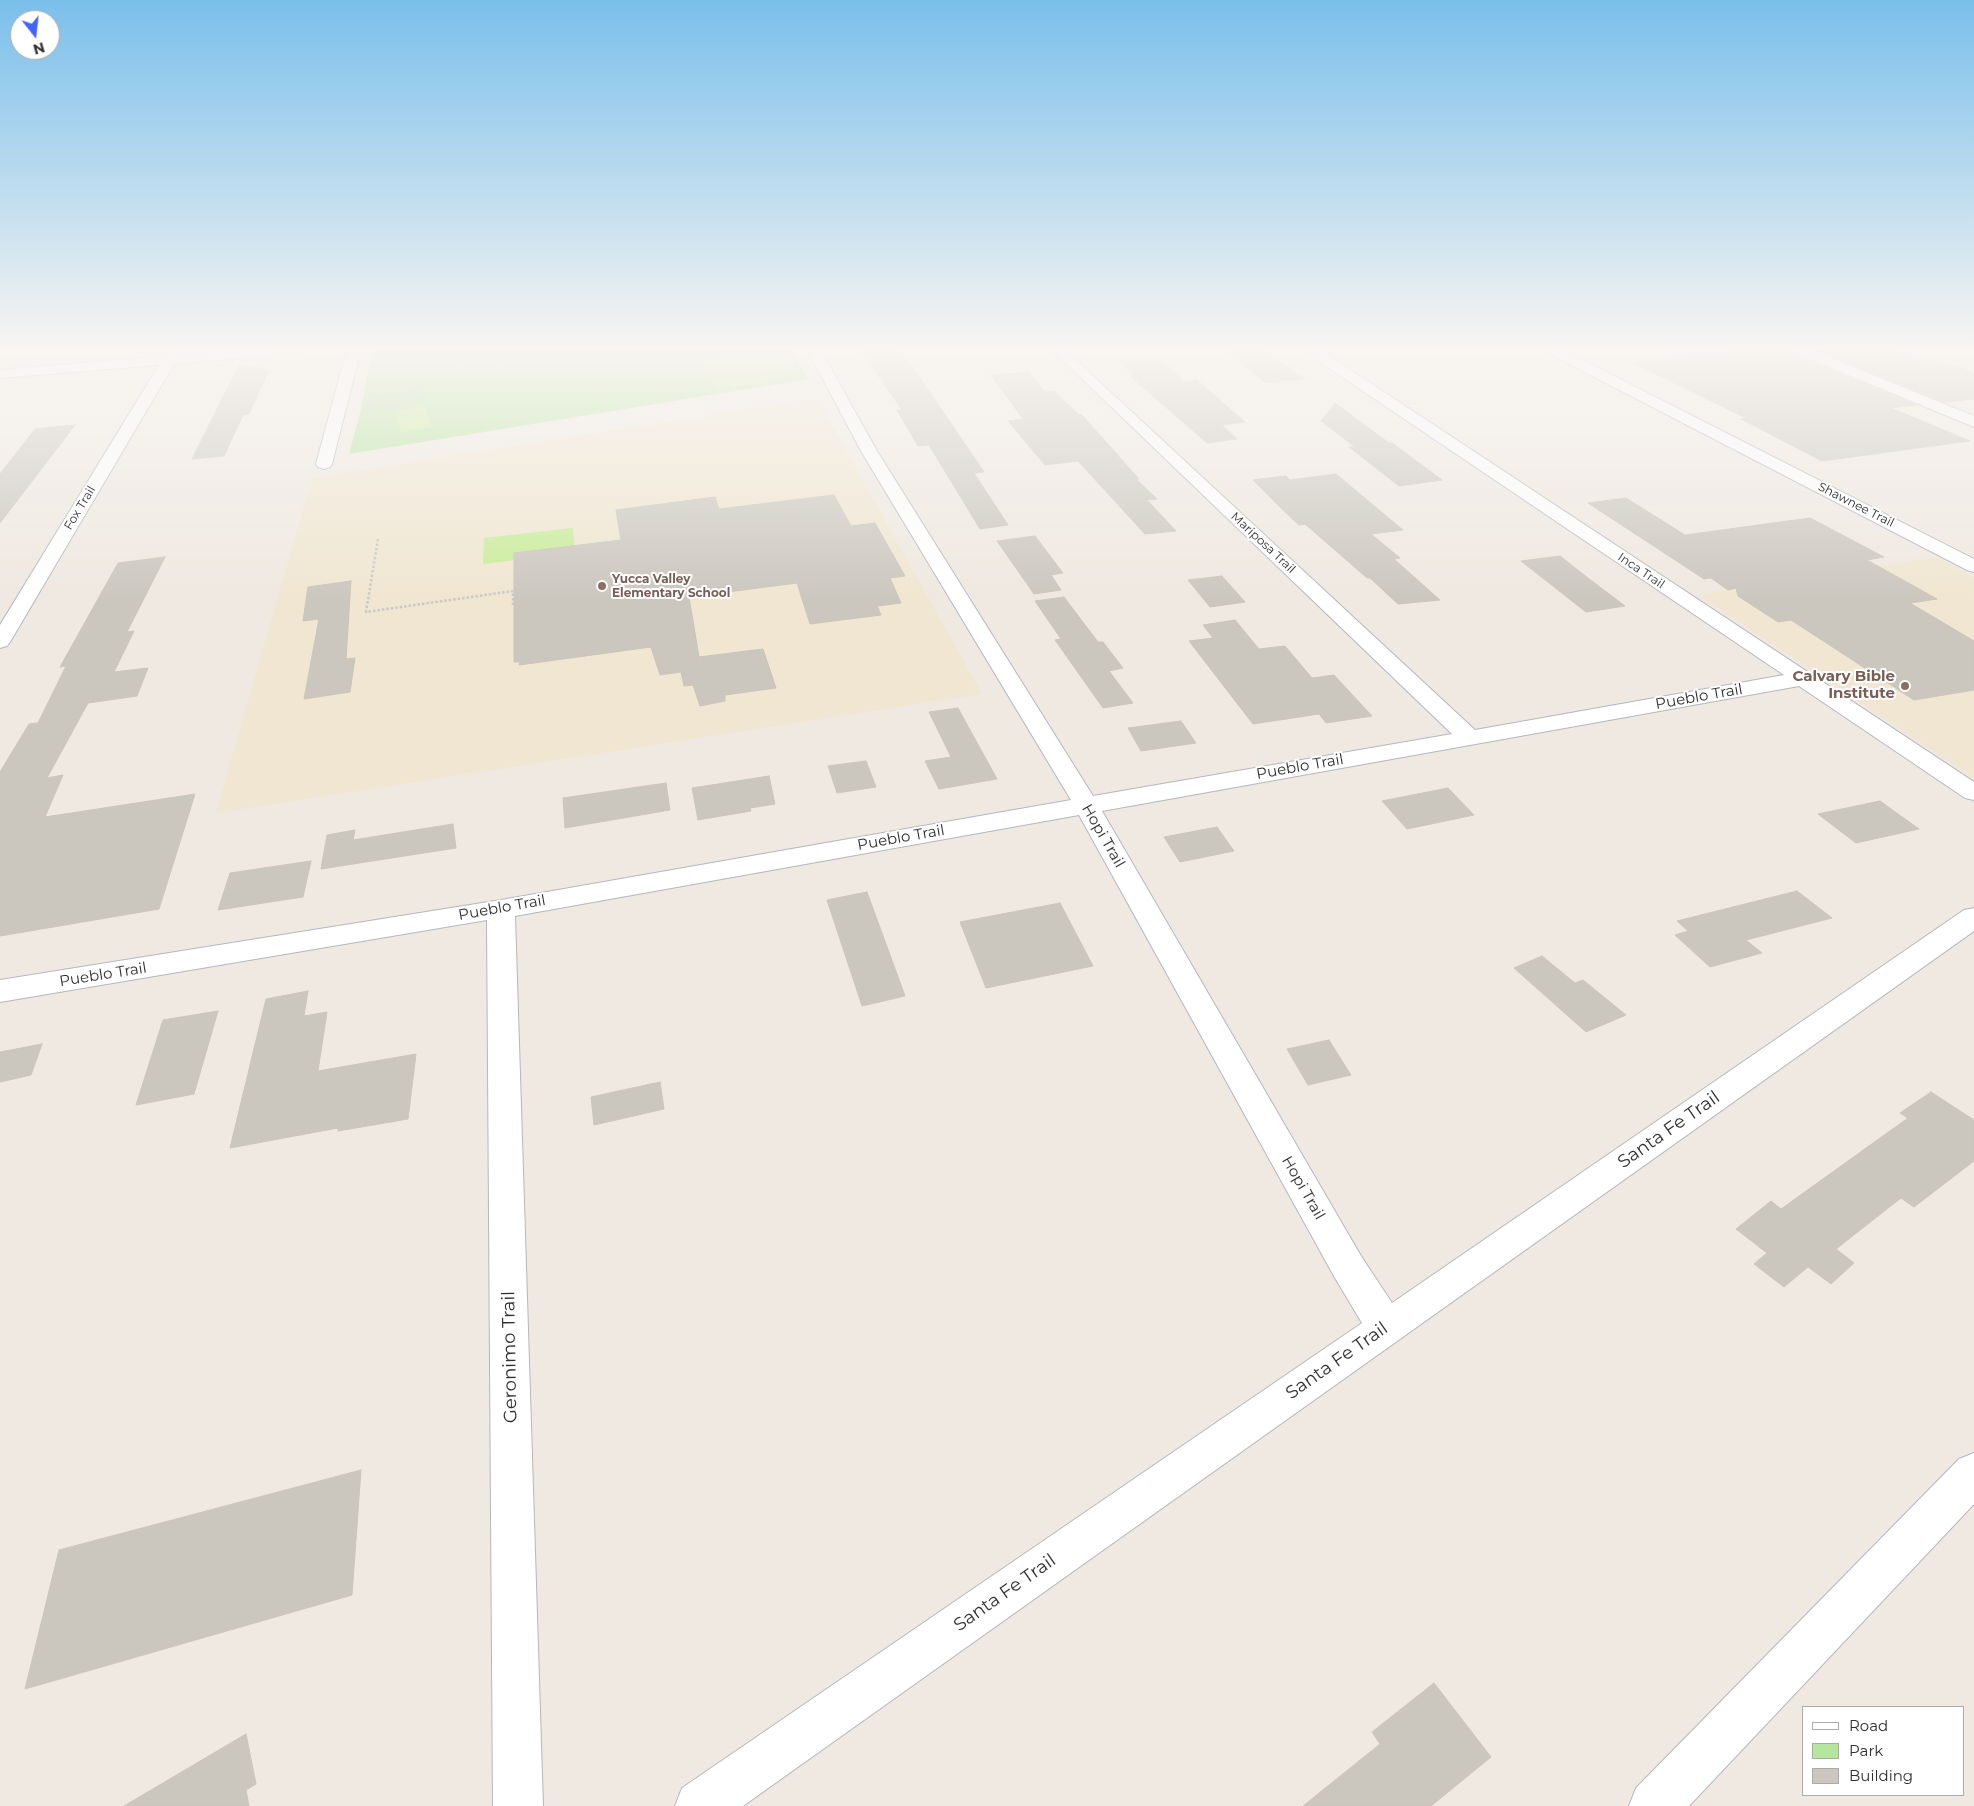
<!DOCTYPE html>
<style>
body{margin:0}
#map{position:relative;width:1974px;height:1806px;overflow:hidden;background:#efe9e1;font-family:Montserrat,sans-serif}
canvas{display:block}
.legend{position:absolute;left:1802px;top:1706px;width:162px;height:90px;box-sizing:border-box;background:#fff;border:1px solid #ababab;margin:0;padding:6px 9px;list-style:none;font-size:15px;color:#2e2e2e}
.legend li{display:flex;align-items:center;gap:10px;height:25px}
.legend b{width:25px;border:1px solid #ababab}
.north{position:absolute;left:10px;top:10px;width:50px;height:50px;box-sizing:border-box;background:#fff;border:1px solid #ababab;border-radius:50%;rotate:164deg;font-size:14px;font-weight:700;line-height:20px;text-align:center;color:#2e2e2e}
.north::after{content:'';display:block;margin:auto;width:18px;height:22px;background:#4264fb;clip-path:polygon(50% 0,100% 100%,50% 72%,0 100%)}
</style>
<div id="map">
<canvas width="1974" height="1806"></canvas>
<ul class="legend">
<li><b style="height:6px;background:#fff"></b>Road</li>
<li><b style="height:14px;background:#b6e59e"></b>Park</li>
<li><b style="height:14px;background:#cbc7bf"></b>Building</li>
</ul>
<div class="north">N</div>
</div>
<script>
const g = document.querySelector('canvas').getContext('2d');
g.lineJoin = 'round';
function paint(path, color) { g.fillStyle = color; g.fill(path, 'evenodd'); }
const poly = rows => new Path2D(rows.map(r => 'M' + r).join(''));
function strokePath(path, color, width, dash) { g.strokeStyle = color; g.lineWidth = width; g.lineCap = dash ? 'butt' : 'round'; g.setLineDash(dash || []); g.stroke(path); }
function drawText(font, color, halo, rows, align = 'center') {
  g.font = font + ' Montserrat,sans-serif'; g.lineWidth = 4; g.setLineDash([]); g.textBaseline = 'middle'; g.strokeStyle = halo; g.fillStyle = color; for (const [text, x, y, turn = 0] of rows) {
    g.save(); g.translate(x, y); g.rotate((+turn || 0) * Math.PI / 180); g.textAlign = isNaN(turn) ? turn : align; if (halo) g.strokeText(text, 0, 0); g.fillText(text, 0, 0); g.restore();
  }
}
const education = poly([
 [817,398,982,694,216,813,312,478],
 [1937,557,1974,577,1974,778,1698,595]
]);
const green = poly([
 [372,349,791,349,809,379,349,454,361,409]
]);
const pitch = poly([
 [790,352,795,367,787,376,763,383,719,387,705,376,706,368,702,363,705,359],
 [425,406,432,427,401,432,395,411],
 [573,528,575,553,483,564,484,538]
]);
const building = poly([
 [860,349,897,349,914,369,984,472,974,473,1008,525,980,529,929,445,918,446,897,410,902,410,860,349],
 [1224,349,1261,349,1305,379,1266,383,1224,349],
 [1748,349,1789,349,1792,354,1916,405,1891,408,1970,441,1822,461,1741,419,1746,418,1631,362,1748,349],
 [1813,349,1892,349,1925,362,1936,361,1950,366,1955,365,1974,373,1974,399,1944,402,1813,349],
 [1157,357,1185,382,1197,380,1245,422,1222,425,1237,439,1207,443,1130,376,1134,376,1118,360,1157,357],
 [239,365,269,370,249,414,243,415,224,456,192,459,239,365],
 [1029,372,1045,392,1054,391,1079,415,1082,415,1139,479,1136,479,1157,499,1147,500,1176,531,1145,534,1078,461,1045,465,1008,421,1023,419,991,375,1029,372],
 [1335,403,1389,443,1392,443,1442,480,1399,486,1349,447,1355,447,1321,421,1335,403],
 [75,425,0,523,0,474,35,429,75,425],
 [1336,474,1403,530,1371,534,1400,558,1394,559,1440,600,1398,604,1370,578,1367,578,1305,524,1299,525,1285,512,1253,480,1286,476,1290,480,1336,474],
 [834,495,851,526,875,523,905,576,890,578,901,603,877,606,881,615,810,624,797,583,689,597,699,657,763,649,776,688,725,695,725,701,700,706,693,685,684,686,681,672,660,675,651,647,519,665,520,662,514,662,514,553,621,540,616,510,715,497,719,509,834,495],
 [1626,498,1685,535,1810,518,1884,557,1867,560,1937,599,1910,603,1974,641,1974,690,1914,700,1791,620,1778,622,1738,596,1736,588,1728,590,1711,578,1704,579,1588,503,1626,498],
 [1035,536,1063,573,1051,575,1061,590,1034,594,997,541,1035,536],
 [1560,556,1588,578,1625,606,1586,612,1521,561,1560,556],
 [165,557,127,632,134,631,114,672,148,668,137,696,88,703,47,778,63,775,45,817,195,794,159,909,0,936,0,772,29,724,38,723,66,666,60,667,118,563,165,557],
 [1222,576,1245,602,1210,607,1188,580,1222,576],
 [351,581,346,659,355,658,350,692,304,699,319,619,303,621,308,587,351,581],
 [1064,597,1098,642,1103,642,1123,668,1109,671,1133,703,1103,708,1055,640,1061,639,1035,601,1064,597],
 [1235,620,1259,649,1285,646,1312,678,1334,675,1372,716,1326,723,1319,714,1253,724,1189,641,1213,638,1203,625,1235,620],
 [958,708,997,779,939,789,925,761,951,757,929,712,958,708],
 [1181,721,1196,743,1141,751,1128,728,1181,721],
 [866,761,876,787,837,793,828,766,866,761],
 [769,776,775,804,750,808,751,811,698,820,692,788,769,776],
 [666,783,670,810,565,828,563,798,666,783],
 [1448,788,1474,815,1407,829,1382,801,1448,788],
 [1880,801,1919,829,1856,843,1818,814,1880,801],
 [453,824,456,848,321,869,327,835,355,830,353,840,453,824],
 [1217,827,1234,851,1180,862,1164,837,1217,827],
 [311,861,303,897,218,910,230,873,311,861],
 [1797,891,1832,918,1746,940,1762,953,1710,967,1675,935,1688,931,1677,921,1797,891],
 [867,892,905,996,862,1006,827,900,867,892],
 [1060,903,1093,966,986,988,960,922,1060,903],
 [1542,956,1575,983,1583,980,1626,1015,1586,1032,1514,968,1542,956],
 [308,991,304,1016,327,1012,318,1071,416,1054,408,1119,338,1131,338,1128,230,1148,266,999,308,991],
 [218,1011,194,1094,136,1105,163,1020,218,1011],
 [1329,1040,1351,1075,1308,1085,1287,1049,1329,1040],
 [42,1044,31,1075,0,1082,0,1052,42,1044],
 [660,1082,664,1109,594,1125,591,1097,660,1082],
 [1931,1092,1974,1120,1974,1161,1914,1207,1901,1198,1836,1249,1854,1263,1831,1284,1808,1267,1784,1287,1754,1264,1767,1253,1736,1229,1771,1201,1781,1209,1908,1118,1900,1113,1931,1092],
 [361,1470,352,1595,25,1689,59,1550,361,1470],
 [1434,1683,1491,1757,1431,1806,1303,1806,1380,1744,1372,1732,1434,1683],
 [246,1734,256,1784,246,1790,249,1806,124,1806,246,1734]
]);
const pathFar1 = poly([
 [518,360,518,366,544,368,555,372,560,379],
 [423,402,416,390,416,376,422,370,451,362,471,360,480,363,543,357],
 [365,407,373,401,416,390],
 [363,408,421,400]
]);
const path = poly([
 [378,539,366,612,513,591,513,607]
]);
const minor = poly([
 [169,349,182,349,179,355,255,349,306,349,299,353,174,364,10,642,7,646,0,648,0,625,159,365,0,378,0,370,165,356,169,349],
 [347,349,361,349,332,464,330,467,324,469,318,467,316,464,347,349],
 [807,349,820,349,877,451,1093,796,1452,734,1051,349,1064,349,1475,730,1784,675,1305,352,1304,349,1319,349,1974,782,1974,800,1965,798,1799,686,1102,811,1361,1256,1392,1303,1964,910,1974,908,1974,931,743,1806,675,1806,682,1788,1362,1323,1335,1278,1079,815,515,916,543,1806,493,1806,487,920,0,1002,0,980,501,900,1071,800,861,451,807,349],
 [1544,349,1561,349,1974,559,1974,572,1967,570,1546,352,1544,349],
 [1791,349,1809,349,1974,416,1974,427,1793,352,1791,349],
 [1974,1453,1974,1504,1689,1806,1629,1806,1636,1788,1959,1459,1974,1453]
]);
const markers = [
 [602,586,5,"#8d6e63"],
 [1905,686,5,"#8d6e63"]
];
const farStreetnames = [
 ["Shawnee Trail",1856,505,27],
 ["Fox Trail",80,508,-59],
 ["Mariposa Trail",1263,543,43],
 ["Inca Trail",1641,571,34]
];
const farEducationnames = [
 ["Yucca Valley",612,579],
 ["Elementary School",612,593]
];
const educationNames = [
 ["Calvary Bible",1895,677],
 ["Institute",1895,694]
];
const streetNames = [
 ["Pueblo Trail",1699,697,-10],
 ["Pueblo Trail",1300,767,-10],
 ["Hopi Trail",1103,836,60],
 ["Pueblo Trail",901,838,-10],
 ["Pueblo Trail",502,908,-10],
 ["Pueblo Trail",103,975,-9],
 ["Hopi Trail",1303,1188,60]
];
const nearStreetnames = [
 ["Santa Fe Trail",1669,1130,-35],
 ["Geronimo Trail",510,1357,-91],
 ["Santa Fe Trail",1337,1361,-35],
 ["Santa Fe Trail",1005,1593,-35]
];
paint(education, '#f0e6d1');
paint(green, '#b6e59e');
paint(pitch, '#c9ec9a');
paint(building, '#cbc7bf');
strokePath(building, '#cbc5ba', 1);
strokePath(minor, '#b4b7c1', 2);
strokePath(pathFar1, '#c9c9c9', 2, [2, 1]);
strokePath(path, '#c9c9c9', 2.5, [2.5, 2]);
paint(minor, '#fff');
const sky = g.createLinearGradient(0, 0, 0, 601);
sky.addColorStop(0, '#7abfeb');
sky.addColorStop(0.58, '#f8f5f2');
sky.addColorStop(1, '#f8f5f200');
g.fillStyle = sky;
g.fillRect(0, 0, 1974, 601);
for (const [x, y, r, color] of markers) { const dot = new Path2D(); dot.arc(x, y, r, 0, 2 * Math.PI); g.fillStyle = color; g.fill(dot); strokePath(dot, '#fff', 2); }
drawText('12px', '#2e2e2e', '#fff', farStreetnames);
drawText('bold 12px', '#785e54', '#fff', farEducationnames, 'left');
drawText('bold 15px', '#785e54', '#fff', educationNames, 'right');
drawText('15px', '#2e2e2e', '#fff', streetNames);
drawText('18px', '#2e2e2e', '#fff', nearStreetnames);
</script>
